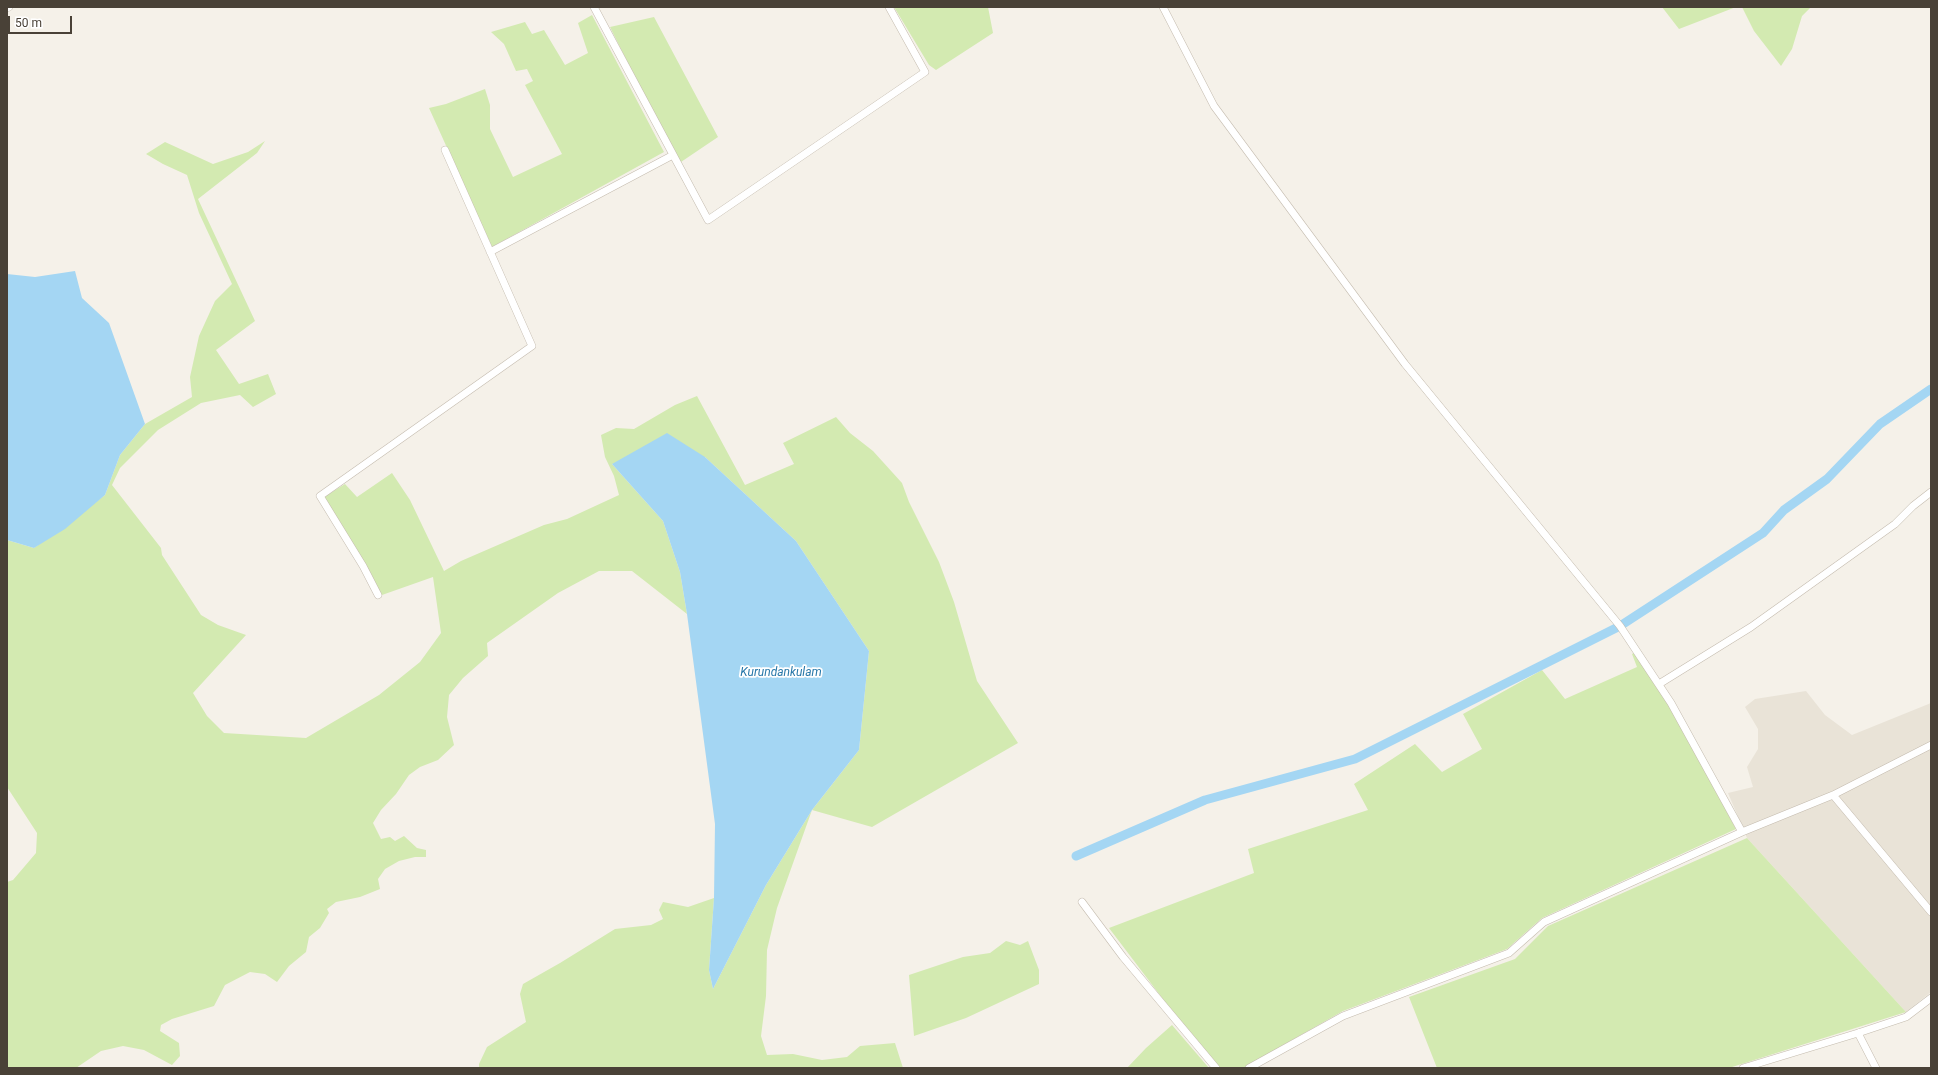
<!DOCTYPE html>
<style>
body{margin:0}
#map{position:relative;width:1938px;height:1075px;overflow:hidden;background:#f5f1e9;font-family:Roboto,sans-serif}
canvas{display:block}
.frame{position:absolute;inset:0;border:8px solid #494137;pointer-events:none}
.scale{position:absolute;left:8px;top:16px;width:64px;height:18px;box-sizing:border-box;border:2px solid #494137;border-top:0;padding-left:5px;font-size:12px;line-height:14px;white-space:nowrap;color:#494137;-webkit-text-stroke:3px #fff;paint-order:stroke}
</style>
<div id="map">
<canvas width="1938" height="1075"></canvas>
<div class="frame"></div>
<div class="scale">50 m</div>
</div>
<script>
const g = document.querySelector('canvas').getContext('2d');
g.lineJoin = 'round';
function paint(path, color) { g.fillStyle = color; g.fill(path, 'evenodd'); }
const poly = rows => new Path2D(rows.map(r => 'M' + r).join(''));
function strokePath(path, color, width, dash) { g.strokeStyle = color; g.lineWidth = width; g.lineCap = dash ? 'butt' : 'round'; g.setLineDash(dash || []); g.stroke(path); }
function drawText(font, color, halo, rows, align = 'center') {
  g.font = font + ' Roboto,sans-serif'; g.lineWidth = 3.5; g.setLineDash([]); g.textBaseline = 'middle'; g.strokeStyle = halo; g.fillStyle = color; for (const [text, x, y, turn = 0] of rows) {
    g.save(); g.translate(x, y); g.rotate((+turn || 0) * Math.PI / 180); g.textAlign = isNaN(turn) ? turn : align; if (halo) g.strokeText(text, 0, 0); g.fillText(text, 0, 0); g.restore();
  }
}
const residential = poly([
 [1806,691,1825,715,1852,735,1931,703,1931,992,1906,1012,1747,838,1728,793,1753,787,1747,767,1758,749,1758,729,1745,707,1755,699]
]);
const green = poly([
 [894,7,988,7,993,33,936,70,929,65],
 [1662,7,1736,7,1679,29],
 [1742,7,1811,7,1802,16,1792,49,1781,66,1754,31],
 [592,15,664,152,492,247,429,108,446,104,485,89,490,105,490,129,513,177,562,154,525,85,533,81,527,69,516,71,504,44,491,32,525,22,532,34,544,30,565,65,588,53,578,23],
 [654,17,718,137,678,164,610,27],
 [265,141,257,153,198,199,255,321,216,350,239,384,268,374,276,394,253,407,240,395,201,403,158,430,120,468,112,485,161,548,162,555,201,615,218,625,246,635,193,693,207,716,224,733,306,738,379,695,420,662,441,633,433,577,382,595,324,497,345,484,357,497,392,473,410,500,444,571,461,561,544,525,567,519,619,495,614,476,605,457,601,435,616,428,634,429,675,405,697,396,745,485,794,464,783,443,836,417,850,433,873,451,902,483,909,502,939,562,954,602,977,681,1018,743,872,827,812,810,777,908,767,950,766,996,761,1036,767,1055,793,1054,822,1060,847,1057,860,1046,895,1043,903,1068,479,1068,479,1064,487,1047,526,1022,520,994,523,984,560,963,615,929,651,925,663,919,659,910,663,902,688,907,714,898,709,970,713,989,766,885,812,810,859,750,869,651,796,541,705,457,612,464,663,521,680,572,687,614,632,571,599,571,558,593,487,643,488,656,463,678,449,695,447,717,454,745,438,760,420,767,409,775,396,794,381,810,373,823,381,839,390,837,395,841,404,836,417,848,426,850,426,857,415,857,399,861,385,869,378,879,380,889,360,897,336,902,327,909,329,913,320,928,309,937,306,952,289,966,277,982,265,974,250,972,225,985,214,1006,172,1019,161,1025,160,1031,179,1043,180,1056,172,1065,144,1050,123,1046,101,1051,76,1068,7,1068,7,882,13,880,36,853,37,833,7,787,7,540,34,548,105,495,120,455,145,424,192,397,190,377,199,336,215,301,232,284,199,213,187,175,163,164,146,154,165,142,213,164,248,152],
 [1636,652,1670,704,1736,829,1542,918,1507,949,1343,1011,1243,1068,1220,1068,1214,1062,1172,1011,1109,928,1254,873,1248,849,1368,810,1354,784,1415,744,1442,772,1482,749,1463,714,1542,670,1565,699,1637,667,1632,654],
 [1747,838,1906,1012,1729,1068,1437,1068,1409,997,1515,959,1548,926],
 [1006,941,1020,945,1028,941,1039,970,1039,984,966,1018,914,1036,909,975,963,957,990,953],
 [1172,1025,1209,1068,1127,1068,1146,1048]
]);
const water = poly([
 [75,271,82,298,109,323,145,424,120,455,105,495,65,529,34,548,7,540,7,274,35,277],
 [667,433,705,457,796,541,869,651,859,750,812,810,766,885,713,989,709,970,714,898,715,824,687,614,680,572,663,521,612,464]
]);
const canal = poly([
 [1076,856,1205,800,1355,759,1620,626,1763,533,1784,510,1827,479,1880,424,1931,389]
]);
const street = poly([
 [594,7,708,220,925,72,889,7],
 [1163,7,1214,106,1405,364,1620,626,1671,703,1742,832],
 [7,8,9,7],
 [490,252,673,155],
 [378,595,363,566,320,496,532,346,445,150],
 [1659,684,1751,627,1895,524,1913,506,1931,492],
 [1833,795,1931,912],
 [1082,902,1123,957,1216,1068],
 [1858,1033,1876,1068],
 [1249,1068,1343,1016,1509,953,1544,922,1742,832,1833,795,1931,745],
 [1743,1068,1858,1033,1906,1017,1931,998]
]);
const waterNames = [
 ["Kurundankulam",781,673]
];
paint(residential, '#e9e3d7');
paint(green, '#d3eab1');
paint(water, '#a4d6f3');
strokePath(canal, '#a4d6f3', 9);
strokePath(street, '#c4bbae', 8);
strokePath(street, '#fff', 7);
drawText('italic 12px', '#2878a9', '#fff', waterNames);
</script>
